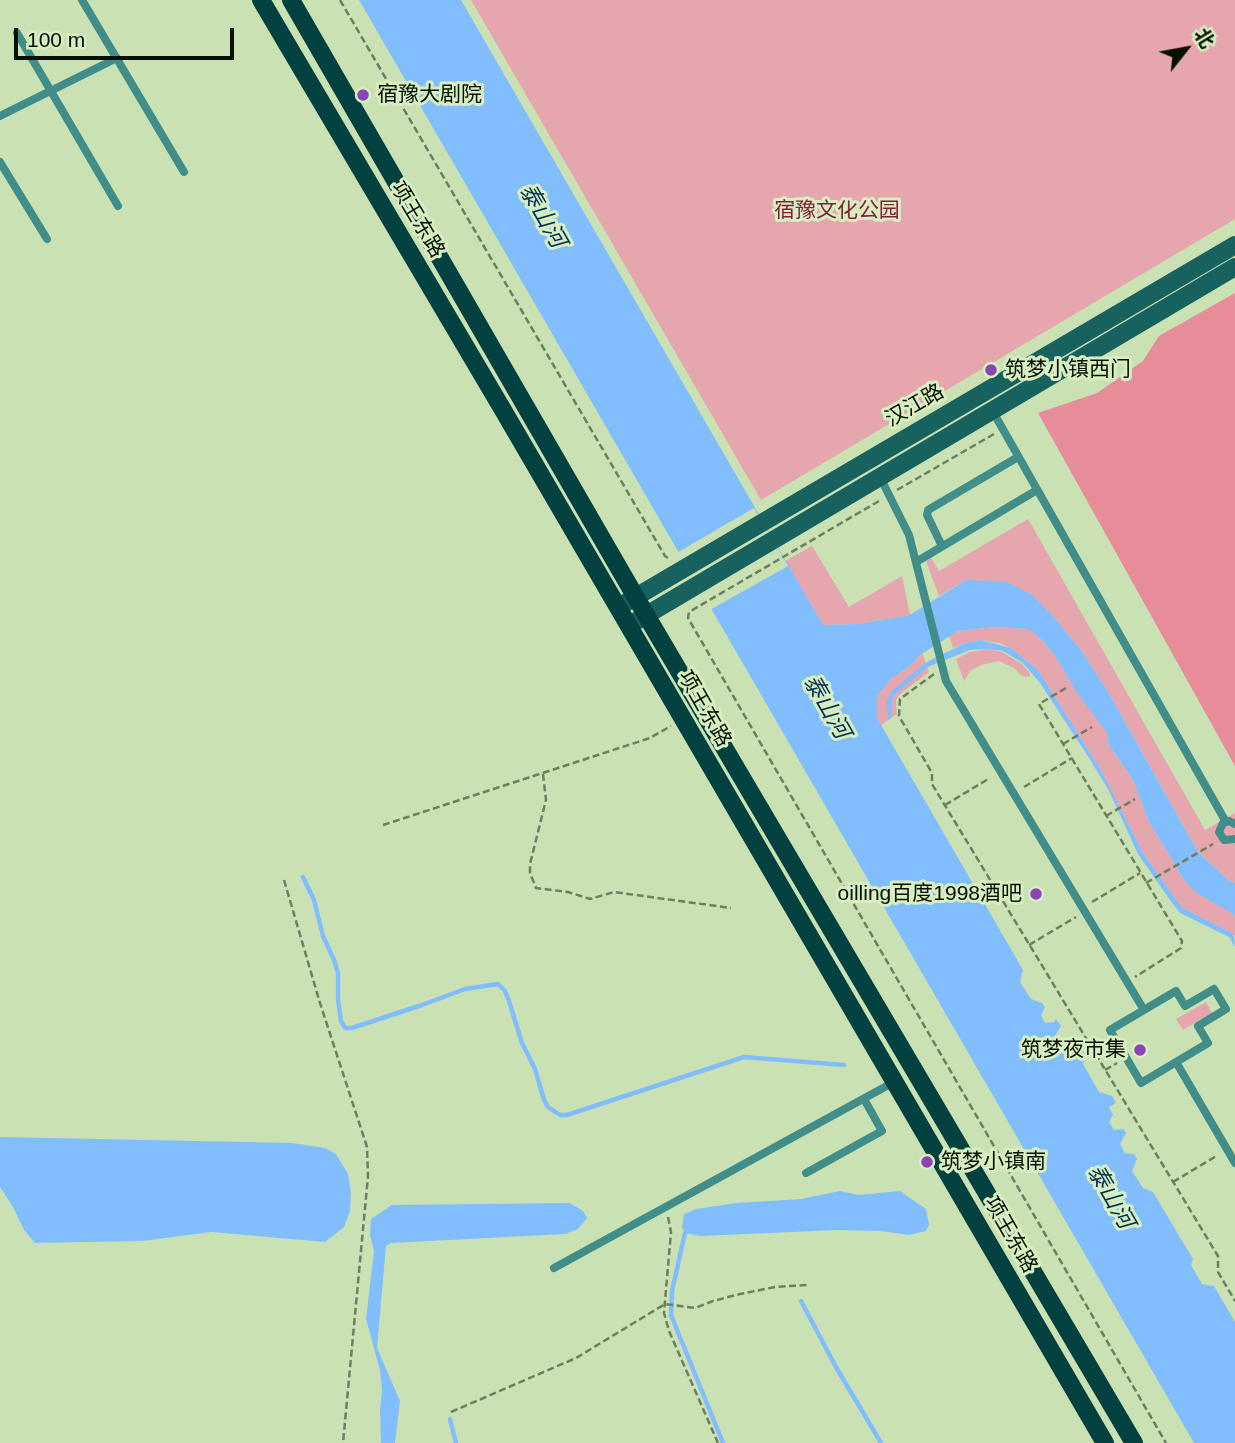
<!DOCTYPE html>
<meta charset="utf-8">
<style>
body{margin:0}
#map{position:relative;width:1235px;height:1443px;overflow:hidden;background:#c9e1b3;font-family:Arial,"Noto Sans SC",sans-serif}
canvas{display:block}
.north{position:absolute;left:1151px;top:14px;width:70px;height:70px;-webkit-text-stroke:5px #d6eec0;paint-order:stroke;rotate:59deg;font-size:19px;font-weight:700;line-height:28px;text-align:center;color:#070e02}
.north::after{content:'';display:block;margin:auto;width:24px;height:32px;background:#070e02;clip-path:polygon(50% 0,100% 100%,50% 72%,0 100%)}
.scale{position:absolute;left:14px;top:28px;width:220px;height:32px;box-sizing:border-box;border:4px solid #070e02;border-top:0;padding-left:9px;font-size:21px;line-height:24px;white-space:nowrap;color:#070e02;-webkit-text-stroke:5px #d6eec0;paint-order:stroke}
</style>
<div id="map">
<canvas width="1235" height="1443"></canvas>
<div class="north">北</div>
<div class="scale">100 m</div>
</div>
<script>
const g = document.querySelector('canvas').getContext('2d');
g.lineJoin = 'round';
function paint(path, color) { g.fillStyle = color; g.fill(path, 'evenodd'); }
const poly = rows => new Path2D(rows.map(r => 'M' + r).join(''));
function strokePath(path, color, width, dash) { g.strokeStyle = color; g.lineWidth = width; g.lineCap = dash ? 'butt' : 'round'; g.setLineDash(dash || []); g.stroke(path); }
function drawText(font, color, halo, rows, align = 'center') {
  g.font = font + ' Arial,"Noto Sans SC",sans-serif'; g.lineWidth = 6; g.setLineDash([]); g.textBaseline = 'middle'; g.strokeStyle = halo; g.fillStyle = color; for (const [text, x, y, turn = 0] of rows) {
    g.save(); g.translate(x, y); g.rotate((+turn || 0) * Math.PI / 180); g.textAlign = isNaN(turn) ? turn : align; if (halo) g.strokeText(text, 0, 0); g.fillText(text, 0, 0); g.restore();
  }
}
const green = poly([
 [471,0,1235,0,1235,219,761,500],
 [1028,519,1205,830,1235,813,1235,883,1228,880,1198,852,1108,692,1083,653,1054,617,966,580,939,596,926,561,931,558,939,571],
 [812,546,849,607,902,576,910,615,859,624,823,625,785,561],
 [995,627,1028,629,1042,640,1055,656,1077,692,1107,733,1108,744,1133,780,1148,820,1184,880,1235,915,1235,935,1183,908,1175,898,1143,853,1101,770,1038,670,1011,648,999,643,981,640,965,643,953,648,949,636,958,631],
 [988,649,1002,652,1022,664,1030,673,1030,677,1022,676,1014,668,999,661,981,665,970,671,964,681,956,659,970,652],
 [922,653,929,672,899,695,896,700,897,714,881,725,877,718,877,696,891,679,910,666],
 [1206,1002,1212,1013,1183,1030,1176,1019]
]);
const forest = poly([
 [1235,293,1235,766,1038,413,1097,393,1143,361,1159,336]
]);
const water = poly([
 [359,0,461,0,823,625,859,624,910,615,966,580,1007,582,1031,594,1054,617,1083,653,1108,692,1198,852,1228,880,1235,883,1235,915,1195,892,1184,880,1148,820,1133,780,1108,744,1107,733,1077,693,1055,656,1042,640,1028,629,995,627,958,631,920,655,910,666,891,679,877,696,877,718,1023,970,1020,982,1031,999,1042,1003,1045,1007,1041,1015,1045,1023,1054,1022,1056,1019,1061,1026,1056,1034,1060,1042,1070,1043,1074,1048,1082,1044,1088,1052,1083,1064,1099,1092,1112,1096,1116,1103,1109,1107,1113,1115,1109,1122,1114,1130,1123,1129,1126,1133,1120,1144,1125,1153,1134,1154,1137,1159,1132,1171,1143,1188,1153,1192,1193,1259,1191,1265,1202,1284,1214,1286,1235,1322,1235,1443,1194,1443],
 [981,640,1011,648,1038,670,1101,770,1143,853,1175,898,1183,908,1234,934,1235,947,1229,937,1180,913,1172,903,1138,854,1108,789,1089,758,1040,683,1023,663,1003,651,988,649,970,650,928,667,893,696,891,718,888,720,887,700,892,691,925,663,965,643],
 [0,1137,292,1143,325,1148,336,1154,348,1174,351,1193,350,1211,344,1227,325,1242,211,1232,142,1241,35,1243,24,1230,13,1207,0,1187],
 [840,1191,859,1195,900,1191,926,1209,929,1224,926,1231,909,1235,881,1231,838,1230,700,1236,685,1233,682,1227,684,1214,696,1209,737,1203,801,1199],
 [570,1203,583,1211,587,1218,578,1229,565,1234,391,1243,386,1246,377,1348,400,1401,395,1443,381,1443,380,1410,382,1390,380,1370,366,1319,374,1251,370,1235,371,1219,392,1205]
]);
const pier = poly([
 [754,508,788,566,708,611,675,554]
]);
const stream = poly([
 [303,877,314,900,323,936,334,960,338,973,338,1000,341,1021,345,1028,352,1028,422,1005,465,989,498,984,505,991,509,1001,522,1043,535,1069,544,1100,548,1107,560,1115,567,1115,744,1057,844,1065],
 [685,1233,672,1291,671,1315,723,1443],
 [801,1301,836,1367,881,1443],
 [450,1419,456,1443]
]);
const path = poly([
 [340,0,665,556,668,558],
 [897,490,994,434],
 [879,501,689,612,688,618,1166,1443],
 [934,674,900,699,899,716,932,773,932,784,1218,1256,1218,1272,1235,1301],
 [1066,688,1039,704,1182,941,1181,948,1135,977],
 [1063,744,1092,727],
 [543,774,546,800,530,864,530,873,536,888,568,892,590,899,614,892,731,908],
 [1024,787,1072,758],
 [945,805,990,778],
 [1106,816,1135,799],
 [383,825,650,738,671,726],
 [284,880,320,1003,367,1147,368,1176,343,1443],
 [1146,883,1213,844],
 [1092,902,1140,873],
 [1029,945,1076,917],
 [1105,1070,1117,1063],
 [1173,1182,1218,1155],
 [668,1217,671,1232,664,1313,669,1331,718,1443],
 [451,1412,576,1358,665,1304,695,1308,713,1301,740,1294,775,1287,807,1285]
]);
const lane = poly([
 [82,0,184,172],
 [17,33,118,206],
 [0,116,117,58],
 [0,162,47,239],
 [992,410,1226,822],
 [880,477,909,535,946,681,1144,1010],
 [942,546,927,515,928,510,1018,457],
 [916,562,1037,490],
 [1235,824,1229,821,1223,823,1219,832,1224,840,1235,839],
 [1214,989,1226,1009,1198,1026,1208,1043,1141,1083,1110,1030,1176,991,1185,1006,1214,989],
 [1176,1062,1235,1163],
 [806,1173,882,1131,864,1099],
 [554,1268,894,1082]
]);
const secondary = poly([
 [622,605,1235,245],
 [633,623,1235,267]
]);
const primary = poly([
 [261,0,503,410,1105,1443],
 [291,0,646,615,1134,1443]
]);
const markers = [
 [363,95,7,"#8b43b6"],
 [991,370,7,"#8b43b6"],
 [1036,894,7,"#8b43b6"],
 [1140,1050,7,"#8b43b6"],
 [927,1162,7,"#8b43b6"]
];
const poiNames = [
 ["宿豫大剧院",377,95],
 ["筑梦小镇西门",1005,370],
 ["oilling百度1998酒吧",1022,894,"right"],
 ["筑梦夜市集",1126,1050,"right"],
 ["筑梦小镇南",941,1162]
];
const parkNames = [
 ["宿豫文化公园",837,211]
];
const streetNames = [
 ["项王东路",417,220,59],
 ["汉江路",915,406,-30],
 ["项王东路",704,709,60],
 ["项王东路",1010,1235,60]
];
const waterNames = [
 ["泰山河",542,216,60],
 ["泰山河",826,707,60],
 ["泰山河",1110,1197,60]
];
paint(green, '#e6a6ae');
paint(forest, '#e78d9a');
paint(water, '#82befd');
paint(pier, '#c9e1b3');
strokePath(stream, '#82befd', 4.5);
strokePath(path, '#6e7e60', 2.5, [7, 3.5]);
strokePath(lane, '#408d89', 8);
strokePath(secondary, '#17615e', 18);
strokePath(primary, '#02413f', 18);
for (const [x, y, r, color] of markers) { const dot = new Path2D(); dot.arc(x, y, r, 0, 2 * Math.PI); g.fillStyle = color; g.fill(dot); strokePath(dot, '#d6eec0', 2.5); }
drawText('21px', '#070e02', '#d6eec0', poiNames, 'left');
drawText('21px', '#881f3b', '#d6eec0', parkNames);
drawText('21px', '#070e02', '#d6eec0', streetNames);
drawText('italic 23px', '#033057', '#d6eec0', waterNames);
</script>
